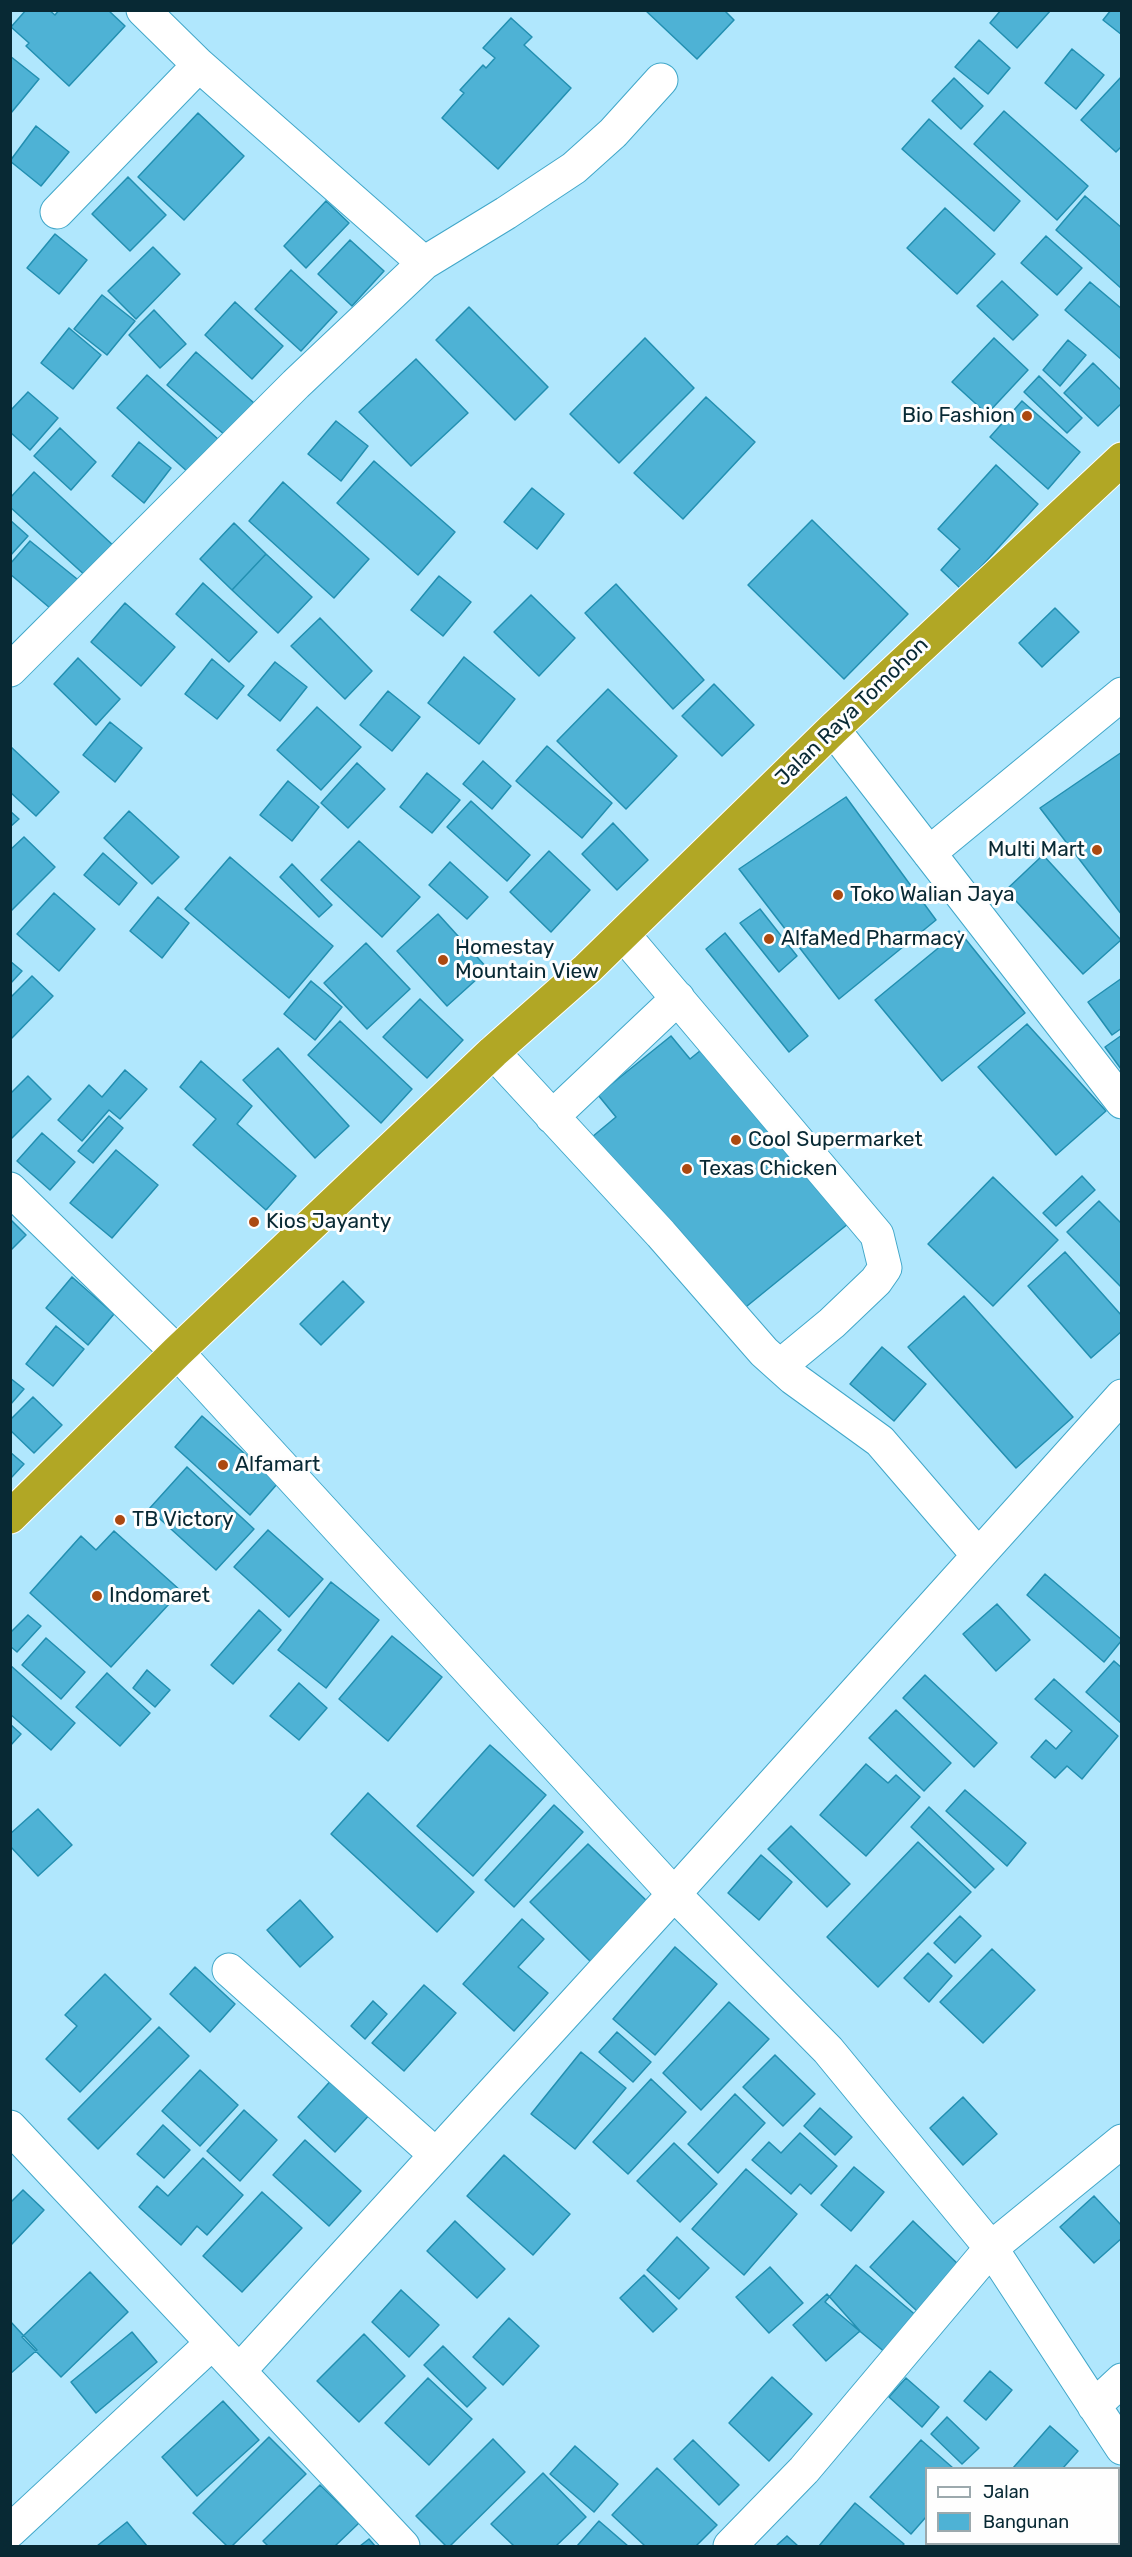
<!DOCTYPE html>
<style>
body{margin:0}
#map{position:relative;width:1132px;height:2557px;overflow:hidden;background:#b0e7fd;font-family:Rubik,sans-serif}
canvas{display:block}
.frame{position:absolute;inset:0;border:12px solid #082934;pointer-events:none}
.legend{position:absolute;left:925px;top:2467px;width:195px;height:78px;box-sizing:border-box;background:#fefefe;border:2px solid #9ca9ad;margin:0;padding:8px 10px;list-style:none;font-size:18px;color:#082934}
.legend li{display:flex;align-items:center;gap:12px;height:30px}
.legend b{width:30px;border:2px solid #9ca9ad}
</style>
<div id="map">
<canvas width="1132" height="2557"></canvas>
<div class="frame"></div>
<ul class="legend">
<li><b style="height:8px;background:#fff"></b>Jalan</li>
<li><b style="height:16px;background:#4eb2d5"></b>Bangunan</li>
</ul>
</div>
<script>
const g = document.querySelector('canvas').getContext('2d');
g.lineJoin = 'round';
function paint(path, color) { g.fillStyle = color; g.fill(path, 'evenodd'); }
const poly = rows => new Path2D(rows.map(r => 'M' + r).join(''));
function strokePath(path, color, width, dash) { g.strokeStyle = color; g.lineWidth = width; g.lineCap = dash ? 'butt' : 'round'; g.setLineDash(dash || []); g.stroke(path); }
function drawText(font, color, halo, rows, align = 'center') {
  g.font = font + ' Rubik,sans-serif'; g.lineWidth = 6; g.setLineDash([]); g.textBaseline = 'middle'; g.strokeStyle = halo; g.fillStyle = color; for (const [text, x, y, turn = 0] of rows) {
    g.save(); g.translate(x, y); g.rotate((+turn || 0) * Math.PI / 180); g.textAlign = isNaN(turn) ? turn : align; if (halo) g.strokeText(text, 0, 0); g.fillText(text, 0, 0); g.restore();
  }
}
const building = poly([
 [26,10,49,10,55,15,59,10,108,10,125,26,69,86,26,46,29,43,11,27,26,10],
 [645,10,724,10,734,20,697,59,645,10],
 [1001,10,1051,10,1017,48,990,23,1001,10],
 [1111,10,1122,10,1122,35,1103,20,1111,10],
 [511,18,532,37,524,45,571,88,498,169,442,118,464,93,460,90,483,65,486,68,495,58,483,48,511,18],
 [979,40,1010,68,988,94,955,67,979,40],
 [1072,49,1104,75,1076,109,1045,83,1072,49],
 [10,56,39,79,11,113,10,113,10,56],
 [1122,76,1122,146,1116,152,1081,120,1122,76],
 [954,78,983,106,961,129,932,101,954,78],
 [1004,111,1088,186,1057,220,974,144,1004,111],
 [198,113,244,156,184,220,138,177,198,113],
 [929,119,1020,201,994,231,902,149,929,119],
 [36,126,69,152,41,186,10,161,36,126],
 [128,177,166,215,130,251,92,214,128,177],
 [1085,196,1122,228,1122,289,1056,230,1085,196],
 [326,201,349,223,306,268,284,246,326,201],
 [945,208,995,254,957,294,907,248,945,208],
 [55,234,87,260,59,294,27,268,55,234],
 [1046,236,1082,268,1057,295,1021,263,1046,236],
 [350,240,384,271,352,306,318,274,350,240],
 [153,247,180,274,136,319,108,291,153,247],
 [291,270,337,312,301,351,255,309,291,270],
 [1002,281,1038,315,1013,340,977,306,1002,281],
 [1090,282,1122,309,1122,360,1065,310,1090,282],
 [102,295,135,321,107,355,74,329,102,295],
 [235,302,283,346,252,379,205,335,235,302],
 [469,307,548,387,515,420,436,340,469,307],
 [154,310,186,344,160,368,129,335,154,310],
 [69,328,101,355,73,389,41,363,69,328],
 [645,338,694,388,619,463,570,414,645,338],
 [994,338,1028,370,987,414,952,382,994,338],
 [1068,340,1086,355,1060,386,1043,370,1068,340],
 [196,352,254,403,226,436,167,385,196,352],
 [416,359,468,413,411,466,359,412,416,359],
 [1093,363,1122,391,1122,403,1098,426,1064,393,1093,363],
 [147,375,219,440,189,473,117,408,147,375],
 [1039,376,1082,418,1067,433,1024,392,1039,376],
 [28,392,58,418,30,450,10,432,10,411,28,392],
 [706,397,755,442,683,519,634,473,706,397],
 [1022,401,1080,452,1048,489,990,437,1022,401],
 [336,421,368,446,341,481,308,454,336,421],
 [60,428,96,462,71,490,34,456,60,428],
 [139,442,171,468,144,503,112,476,139,442],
 [374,461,455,532,418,575,337,503,374,461],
 [996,465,1038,504,961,589,941,570,960,549,938,529,996,465],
 [34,472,116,548,88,578,10,507,10,498,34,472],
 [283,482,369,559,334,598,249,521,283,482],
 [532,488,564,514,537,549,504,522,532,488],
 [10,520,28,536,10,556,10,520],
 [812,520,908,614,844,679,748,585,812,520],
 [234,523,266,554,232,590,200,559,234,523],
 [30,541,82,583,57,614,10,574,10,564,30,541],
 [266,554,312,597,278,633,232,590,266,554],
 [439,576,471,602,443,636,411,610,439,576],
 [203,583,257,632,229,662,176,614,203,583],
 [616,584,704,680,673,709,585,613,616,584],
 [531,595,575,638,539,676,494,632,531,595],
 [125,603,175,647,141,686,91,642,125,603],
 [1055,608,1079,632,1042,667,1019,643,1055,608],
 [320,618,372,671,345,699,291,646,320,618],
 [464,657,515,699,479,744,428,703,464,657],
 [78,658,120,699,96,725,54,684,78,658],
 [212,659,244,686,217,719,185,694,212,659],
 [275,662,307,687,280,721,248,695,275,662],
 [714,684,754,725,722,756,682,716,714,684],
 [608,689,677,756,626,809,557,741,608,689],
 [388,691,420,717,392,751,360,725,388,691],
 [317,707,361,747,321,790,277,750,317,707],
 [110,722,142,748,115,782,83,755,110,722],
 [10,746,59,792,36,816,10,792,10,746],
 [547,746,612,803,582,838,516,781,547,746],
 [1122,752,1122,915,1040,808,1122,752],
 [483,761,511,786,492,809,463,784,483,761],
 [357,763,385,789,348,828,321,803,357,763],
 [427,773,460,800,432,833,400,807,427,773],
 [288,781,319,807,292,841,260,815,288,781],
 [846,797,936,920,839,999,739,869,846,797],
 [471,801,530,855,507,881,447,827,471,801],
 [10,811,19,819,10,827,10,811],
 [129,811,179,857,152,884,104,838,129,811],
 [613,823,648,860,617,890,582,854,613,823],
 [24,837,55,867,10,912,10,850,24,837],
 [359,841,420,897,382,937,321,880,359,841],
 [549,851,590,890,551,932,510,892,549,851],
 [103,853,137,883,119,905,84,875,103,853],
 [1043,855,1121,940,1083,974,1006,890,1043,855],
 [230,857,333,946,289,998,185,909,230,857],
 [450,862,488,897,467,919,429,885,450,862],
 [292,864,332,905,319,917,280,877,292,864],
 [54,893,95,929,59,971,17,934,54,893],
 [158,897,189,923,162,958,130,931,158,897],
 [760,909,797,956,779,972,740,923,760,909],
 [438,914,488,969,447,1006,397,951,438,914],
 [959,931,1025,1013,942,1081,875,1000,959,931],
 [725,933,808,1036,789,1052,706,949,725,933],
 [366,943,410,989,367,1029,324,983,366,943],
 [10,961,22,971,10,984,10,961],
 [32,976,53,996,10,1040,10,998,32,976],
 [1122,978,1122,1028,1112,1035,1088,1002,1122,978],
 [311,981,342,1007,315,1040,284,1014,311,981],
 [420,999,463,1040,427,1078,383,1037,420,999],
 [340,1021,412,1089,381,1123,308,1055,340,1021],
 [1027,1024,1106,1111,1056,1155,978,1067,1027,1024],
 [1122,1035,1122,1069,1121,1069,1105,1047,1122,1035],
 [671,1036,690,1059,711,1042,854,1219,736,1315,592,1137,616,1117,598,1095,671,1036],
 [278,1048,349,1126,315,1158,243,1080,278,1048],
 [201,1061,252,1106,237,1124,296,1176,266,1210,193,1145,216,1119,180,1087,201,1061],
 [125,1070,147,1089,120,1119,109,1110,82,1141,58,1120,89,1085,102,1097,125,1070],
 [28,1076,51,1099,11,1139,10,1094,28,1076],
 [109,1116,123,1128,93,1163,78,1151,109,1116],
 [42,1133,75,1162,50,1190,17,1161,42,1133],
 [116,1150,158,1185,112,1238,70,1203,116,1150],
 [1082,1176,1095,1190,1056,1226,1043,1213,1082,1176],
 [993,1177,1058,1240,993,1306,928,1244,993,1177],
 [1099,1201,1122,1224,1122,1288,1067,1232,1099,1201],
 [10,1219,26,1235,10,1251,10,1219],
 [1065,1252,1122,1316,1122,1331,1091,1358,1028,1286,1065,1252],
 [72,1277,114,1314,88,1345,46,1308,72,1277],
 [343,1281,364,1302,321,1345,300,1324,343,1281],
 [964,1296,1073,1417,1016,1468,908,1347,964,1296],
 [56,1326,84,1349,53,1386,26,1364,56,1326],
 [882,1347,926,1384,894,1421,850,1384,882,1347],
 [10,1378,24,1389,10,1405,10,1378],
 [33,1397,62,1425,34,1453,10,1430,10,1420,33,1397],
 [202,1416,278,1483,250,1515,175,1447,202,1416],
 [10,1452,24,1464,10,1479,10,1452],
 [187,1467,254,1529,216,1570,149,1509,187,1467],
 [268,1530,323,1579,289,1617,234,1567,268,1530],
 [114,1531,181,1591,111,1667,30,1593,81,1536,96,1550,114,1531],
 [1045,1574,1122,1640,1104,1662,1027,1595,1045,1574],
 [331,1582,379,1620,326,1688,278,1650,331,1582],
 [997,1604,1030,1640,996,1671,963,1634,997,1604],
 [259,1610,281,1630,233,1684,211,1665,259,1610],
 [28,1615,41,1626,17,1652,10,1646,10,1633,28,1615],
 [392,1636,442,1677,388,1741,339,1699,392,1636],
 [46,1638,85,1672,61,1699,22,1665,46,1638],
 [1114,1661,1122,1668,1122,1724,1086,1692,1114,1661],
 [10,1665,75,1723,51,1750,10,1714,10,1665],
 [147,1670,170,1690,155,1707,133,1688,147,1670],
 [107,1673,150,1713,120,1746,76,1707,107,1673],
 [925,1675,997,1743,974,1767,903,1698,925,1675],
 [1054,1679,1118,1736,1082,1779,1067,1766,1055,1778,1031,1757,1046,1740,1056,1749,1072,1731,1035,1699,1054,1679],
 [299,1683,327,1708,299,1740,270,1716,299,1683],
 [896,1710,951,1763,924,1791,869,1738,896,1710],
 [10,1724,21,1734,10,1746,10,1724],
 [490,1745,546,1795,473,1876,417,1826,490,1745],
 [866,1764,888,1783,896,1775,920,1797,866,1856,820,1815,866,1764],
 [965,1790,1026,1843,1007,1866,946,1811,965,1790],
 [368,1793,474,1892,437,1932,331,1834,368,1793],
 [554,1805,583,1832,514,1907,485,1880,554,1805],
 [929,1807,994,1869,975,1888,911,1827,929,1807],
 [38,1809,72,1845,38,1876,10,1846,10,1834,38,1809],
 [791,1826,850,1884,827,1907,768,1849,791,1826],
 [918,1842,971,1892,878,1987,827,1937,918,1842],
 [588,1844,650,1904,592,1963,530,1902,588,1844],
 [761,1855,792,1882,759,1920,728,1893,761,1855],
 [300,1900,333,1937,300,1967,267,1930,300,1900],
 [960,1916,981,1936,955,1963,934,1943,960,1916],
 [522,1919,544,1939,518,1967,548,1993,514,2031,463,1984,522,1919],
 [675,1947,717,1984,655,2055,613,2019,675,1947],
 [992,1949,1035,1990,983,2043,940,2002,992,1949],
 [928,1953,952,1976,929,2002,904,1978,928,1953],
 [195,1967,235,2004,210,2032,170,1994,195,1967],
 [105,1974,151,2019,80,2092,46,2059,77,2026,65,2015,105,1974],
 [424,1985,456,2013,404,2071,372,2043,424,1985],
 [373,2001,387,2014,365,2039,351,2026,373,2001],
 [729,2002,769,2039,701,2110,663,2073,729,2002],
 [159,2027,189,2056,98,2149,68,2119,159,2027],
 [617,2032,651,2062,633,2082,599,2052,617,2032],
 [581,2052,626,2088,575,2149,531,2114,581,2052],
 [775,2055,815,2094,783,2126,743,2087,775,2055],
 [200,2070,238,2105,200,2146,162,2111,200,2070],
 [335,2076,373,2111,335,2152,298,2117,335,2076],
 [651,2079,686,2112,628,2174,593,2142,651,2079],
 [735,2094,765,2123,718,2173,688,2144,735,2094],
 [963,2097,997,2134,963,2165,930,2128,963,2097],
 [820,2108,852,2137,835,2155,804,2126,820,2108],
 [244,2110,277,2140,240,2181,207,2151,244,2110],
 [163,2125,190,2150,164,2178,137,2154,163,2125],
 [800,2133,837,2166,811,2194,800,2184,791,2194,752,2160,769,2142,781,2153,800,2133],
 [305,2140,361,2191,329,2226,273,2175,305,2140],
 [674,2143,717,2184,680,2222,637,2181,674,2143],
 [504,2155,570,2214,533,2255,467,2196,504,2155],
 [203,2158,243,2195,207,2235,197,2226,181,2245,139,2207,157,2186,168,2196,203,2158],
 [854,2167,884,2192,851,2231,821,2205,854,2167],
 [746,2169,797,2214,744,2275,692,2229,746,2169],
 [23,2190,44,2210,11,2245,10,2203,23,2190],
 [262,2192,302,2228,242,2292,203,2256,262,2192],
 [1094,2196,1122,2226,1122,2238,1094,2263,1060,2227,1094,2196],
 [455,2221,505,2269,477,2298,427,2251,455,2221],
 [913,2221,960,2266,917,2311,870,2267,913,2221],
 [677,2237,709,2268,679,2299,647,2270,677,2237],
 [856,2265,918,2317,887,2354,825,2302,856,2265],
 [770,2267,803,2303,769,2333,736,2297,770,2267],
 [90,2272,128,2312,61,2377,22,2337,90,2272],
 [644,2275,677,2309,653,2332,620,2298,644,2275],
 [401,2290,439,2325,409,2357,372,2322,401,2290],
 [827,2294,860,2331,826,2361,793,2325,827,2294],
 [509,2318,539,2346,503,2385,473,2357,509,2318],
 [10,2321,37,2350,10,2374,10,2321],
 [132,2332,157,2362,96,2413,71,2382,132,2332],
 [364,2334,405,2376,359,2422,317,2381,364,2334],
 [443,2346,486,2388,467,2407,424,2365,443,2346],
 [990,2371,1012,2390,986,2420,964,2401,990,2371],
 [772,2377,812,2414,769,2461,729,2423,772,2377],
 [428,2378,472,2419,429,2465,385,2423,428,2378],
 [906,2378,939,2407,922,2427,889,2397,906,2378],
 [223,2401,259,2440,197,2496,162,2457,223,2401],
 [947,2417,979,2448,962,2464,931,2434,947,2417],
 [1050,2426,1078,2451,1063,2468,1013,2468,1050,2426],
 [269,2437,306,2474,232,2546,227,2546,193,2513,269,2437],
 [493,2439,525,2472,450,2546,446,2546,416,2516,493,2439],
 [693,2440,739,2485,719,2505,674,2459,693,2440],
 [921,2440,953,2468,926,2468,926,2517,911,2534,870,2497,921,2440],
 [575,2446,618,2484,594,2512,550,2474,575,2446],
 [657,2468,717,2525,696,2546,645,2546,612,2515,657,2468],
 [543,2473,586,2517,556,2546,514,2546,491,2524,543,2473],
 [320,2485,359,2523,335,2546,268,2546,263,2541,320,2485],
 [855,2503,904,2544,902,2546,819,2546,855,2503],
 [599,2521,628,2546,577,2546,599,2521],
 [127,2522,147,2546,97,2546,127,2522],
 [787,2536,798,2546,776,2546,787,2536],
 [369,2539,375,2546,360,2546,369,2539],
 [983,2544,1029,2544,1032,2546,980,2546,983,2544],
 [1093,2544,1107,2544,1110,2546,1090,2546,1093,2544]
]);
const minor = poly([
 [57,212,199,65],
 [424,263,506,213,574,168,613,133,661,80],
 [10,670,296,384,424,263,199,65,143,10],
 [833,729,1122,1102],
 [929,853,1122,694],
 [623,934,877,1235,885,1268,876,1281,832,1323,780,1366],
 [493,1052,661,1234,764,1352,793,1378,880,1441,978,1555],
 [552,1117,678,998],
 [10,1189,177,1352,674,1894,828,2050,991,2248,1122,2448],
 [229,1970,436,2155],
 [10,2127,403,2546],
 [240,2370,674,1894,1122,1396],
 [1094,2406,1122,2380],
 [10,2531,211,2344],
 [730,2546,804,2470,991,2248,1122,2141]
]);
const highway = poly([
 [10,1517,177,1352,493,1052,587,969,833,729,1122,459]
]);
const markers = [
 [1027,416,6,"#ac4911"],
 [1097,850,6,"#ac4911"],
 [838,895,6,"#ac4911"],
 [769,939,6,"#ac4911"],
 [443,960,6,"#ac4911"],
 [736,1140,6,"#ac4911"],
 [687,1169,6,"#ac4911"],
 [254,1222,6,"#ac4911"],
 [223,1465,6,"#ac4911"],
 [120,1520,6,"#ac4911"],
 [97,1596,6,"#ac4911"]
];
const poiNames = [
 ["Bio Fashion",1015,416,"right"],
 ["Multi Mart",1085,850,"right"],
 ["Toko Walian Jaya",850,895],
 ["AlfaMed Pharmacy",781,939],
 ["Homestay",455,948],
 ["Mountain View",455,972],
 ["Cool Supermarket",748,1140],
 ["Texas Chicken",699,1169],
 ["Kios Jayanty",266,1222],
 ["Alfamart",235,1465],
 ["TB Victory",132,1520],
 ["Indomaret",109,1596]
];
const streetNames = [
 ["Jalan Raya Tomohon",852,712,-44]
];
paint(building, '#4eb2d5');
strokePath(building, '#228fb1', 1.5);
strokePath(minor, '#41a7c9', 35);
strokePath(highway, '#fff', 35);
strokePath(minor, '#fff', 33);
strokePath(highway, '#b1a725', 33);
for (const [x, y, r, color] of markers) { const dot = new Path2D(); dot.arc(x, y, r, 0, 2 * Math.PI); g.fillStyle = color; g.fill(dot); strokePath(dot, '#fefefe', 2); }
drawText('21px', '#082934', '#fefefe', poiNames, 'left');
drawText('21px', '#082934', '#fefefe', streetNames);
</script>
